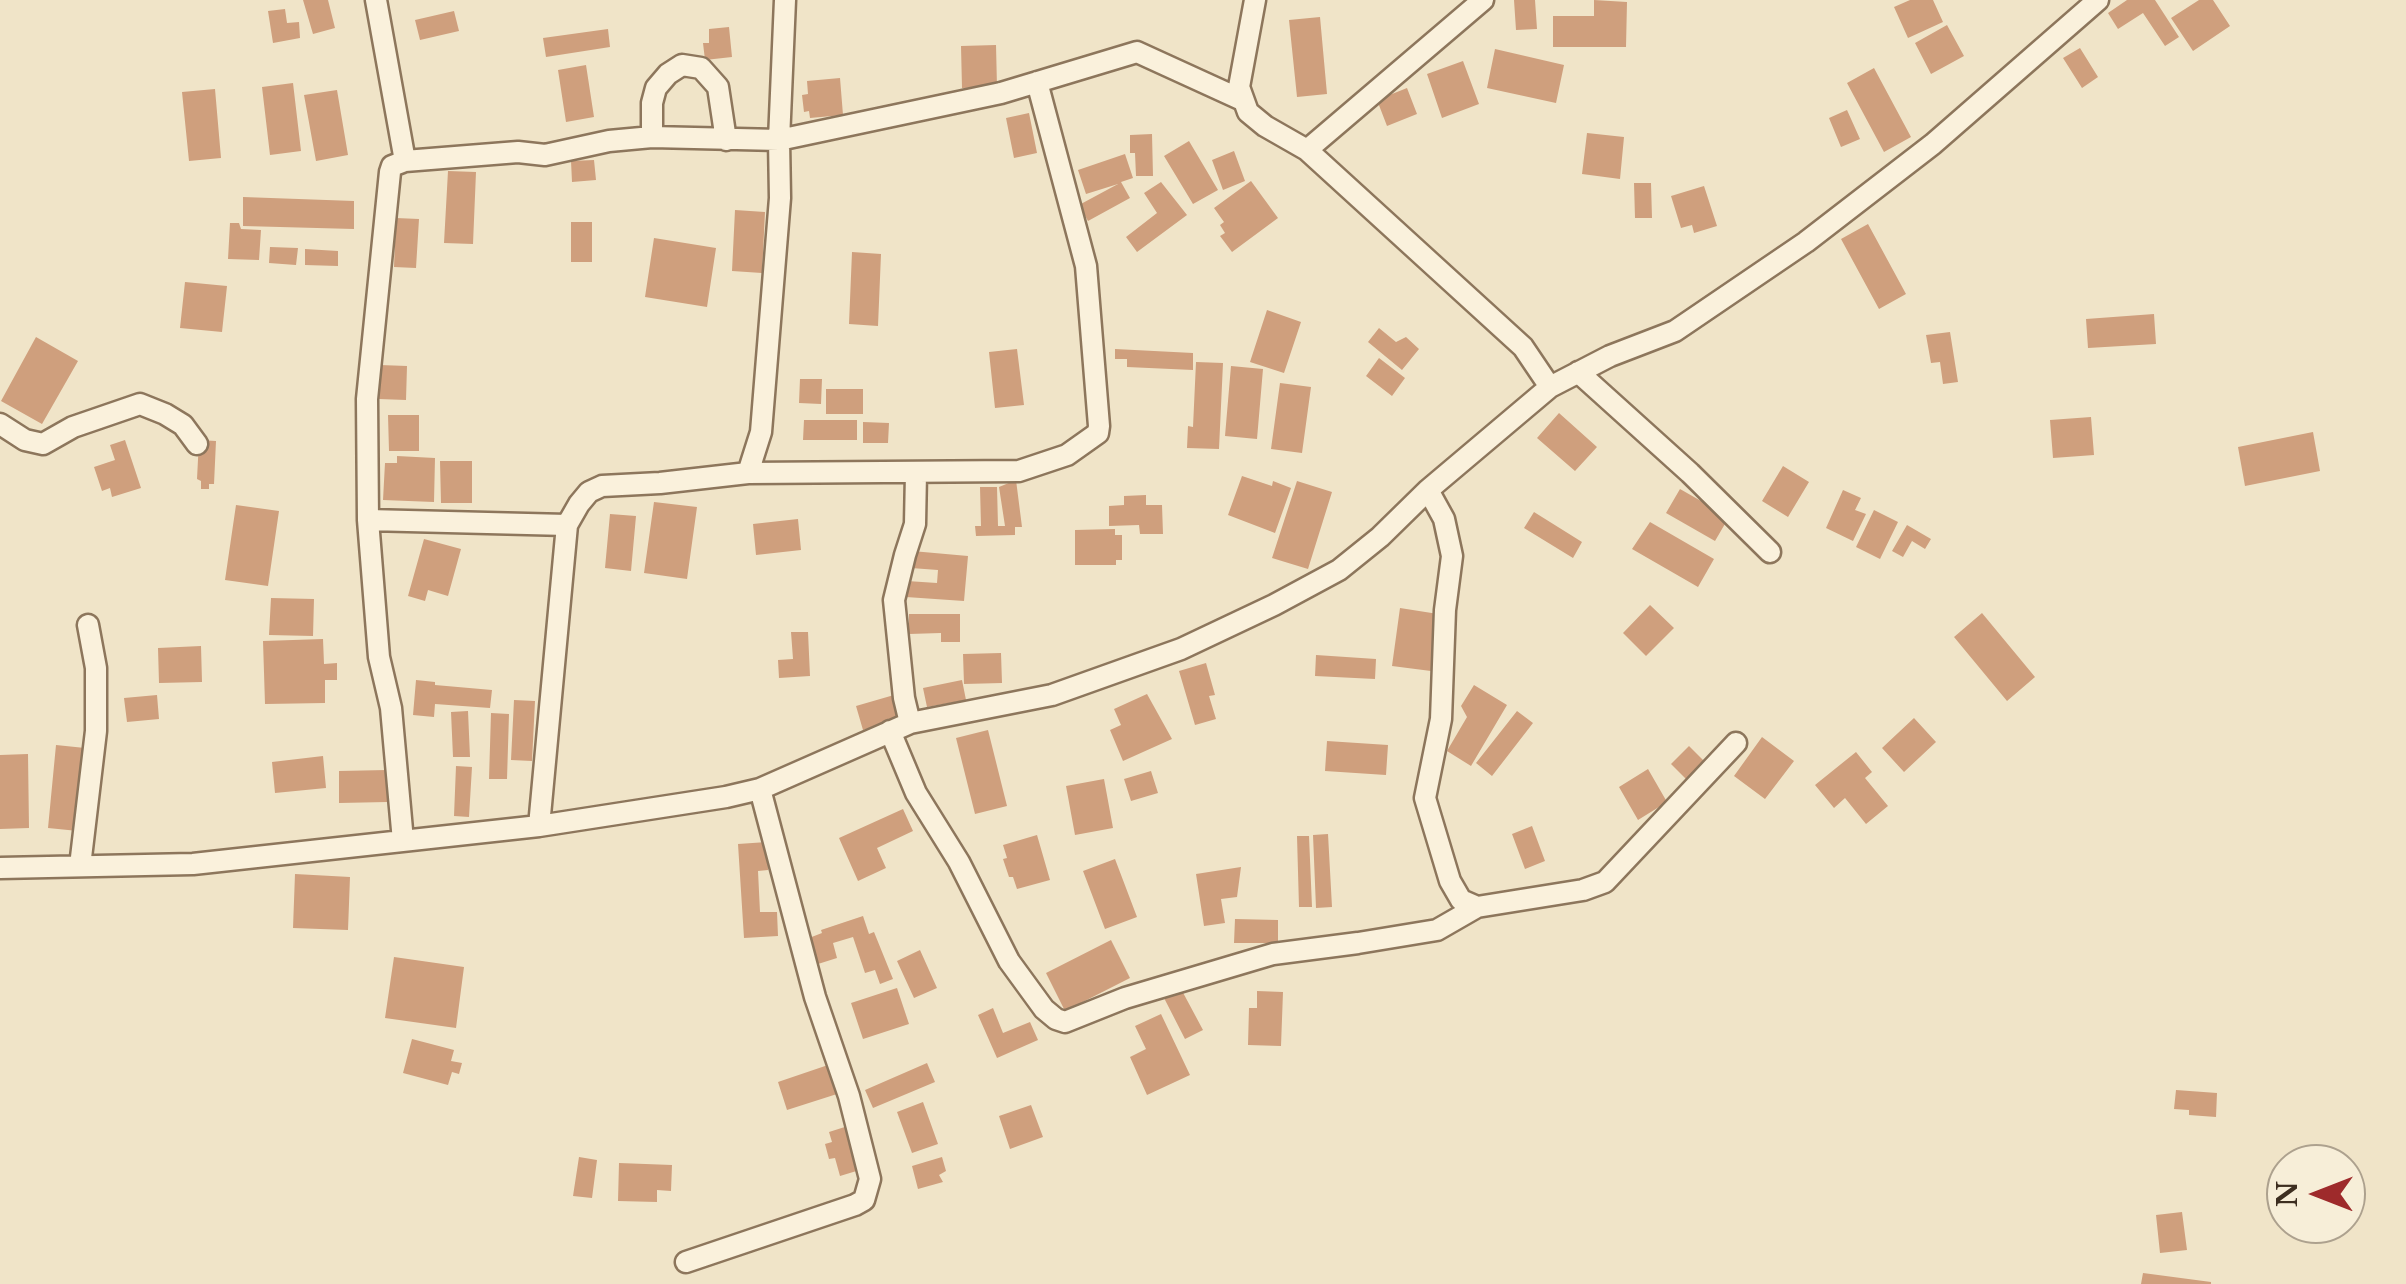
<!DOCTYPE html>
<style>
body{margin:0}
#map{position:relative;width:2406px;height:1284px;overflow:hidden;background:#f0e4c8;font-family:"Libre Baskerville",serif}
canvas{display:block}
.north{position:absolute;left:2266px;top:1144px;width:100px;height:100px;box-sizing:border-box;background:#f7eed8;border:2px solid #ada18e;border-radius:50%;rotate:270deg;font-size:28px;font-weight:700;line-height:40px;text-align:center;color:#3d2e20}
.north::after{content:'';display:block;margin:auto;width:35px;height:45px;background:#9e2a2b;clip-path:polygon(50% 0,100% 100%,50% 72%,0 100%)}
</style>
<div id="map">
<canvas width="2406" height="1284"></canvas>
<div class="north">N</div>
</div>
<script>
const g = document.querySelector('canvas').getContext('2d');
g.lineJoin = 'round';
function paint(path, color) { g.fillStyle = color; g.fill(path, 'evenodd'); }
const poly = rows => new Path2D(rows.map(r => 'M' + r).join(''));
function strokePath(path, color, width, dash) { g.strokeStyle = color; g.lineWidth = width; g.lineCap = dash ? 'butt' : 'round'; g.setLineDash(dash || []); g.stroke(path); }
const building = poly([
 [303,0,328,0,335,28,313,34],
 [1514,0,1535,0,1537,29,1516,30],
 [1594,0,1627,2,1626,47,1553,47,1553,16,1594,16],
 [1910,0,1933,0,1943,22,1908,38,1894,7],
 [2127,0,2155,0,2179,37,2165,46,2143,13,2118,29,2108,13],
 [2199,0,2213,0,2230,26,2193,51,2171,18],
 [285,9,287,23,299,22,300,38,273,43,268,11],
 [454,11,459,31,420,40,415,20],
 [1320,17,1327,94,1297,97,1289,20],
 [1947,25,1964,56,1931,74,1915,43],
 [729,27,732,57,705,60,703,43,709,43,709,29],
 [608,29,610,47,546,57,543,38],
 [996,45,997,87,962,88,961,46],
 [2080,48,2098,77,2082,88,2063,58],
 [1495,49,1564,65,1556,103,1487,88],
 [1463,61,1479,104,1442,118,1427,74],
 [586,65,594,117,566,122,558,70],
 [1874,68,1911,137,1884,152,1847,83],
 [840,78,843,115,810,118,809,111,804,112,802,95,808,94,807,81],
 [293,83,301,151,270,155,262,87],
 [1407,88,1417,114,1387,126,1377,100],
 [215,89,221,158,189,161,182,92],
 [337,90,348,155,316,161,304,95],
 [1847,110,1860,139,1841,147,1829,118],
 [1029,113,1037,153,1014,158,1006,118],
 [1587,133,1624,137,1620,179,1582,174],
 [1152,134,1153,176,1136,176,1135,153,1130,153,1130,135],
 [1189,141,1218,190,1193,204,1164,156],
 [1234,151,1245,181,1223,190,1212,160],
 [1125,154,1133,178,1121,182,1130,198,1088,221,1079,205,1118,184,1086,194,1078,170],
 [594,160,596,180,572,182,571,161],
 [448,171,476,172,473,244,444,243],
 [1251,181,1278,218,1232,252,1220,236,1225,233,1220,225,1224,222,1214,208],
 [1161,182,1187,215,1137,252,1126,237,1157,213,1144,193],
 [1634,183,1651,183,1652,218,1635,218],
 [1704,186,1717,226,1694,233,1692,225,1681,228,1671,196],
 [243,197,354,201,354,229,243,226],
 [735,210,765,212,762,273,732,271],
 [396,218,419,219,416,268,394,267],
 [571,222,592,222,592,262,571,262],
 [230,223,239,223,241,229,261,230,259,260,228,259],
 [1868,224,1906,294,1879,309,1841,239],
 [654,238,716,248,707,307,645,297],
 [270,247,298,248,296,265,269,263],
 [305,249,338,251,338,266,305,265],
 [852,252,881,254,878,326,849,324],
 [185,282,227,286,222,332,180,328],
 [1267,310,1301,322,1284,373,1250,362],
 [2154,314,2156,344,2088,348,2086,319],
 [1379,328,1396,342,1406,337,1419,349,1402,370,1368,342],
 [1950,332,1958,382,1943,384,1940,362,1931,363,1926,335],
 [36,337,78,361,42,424,1,401],
 [1017,349,1024,405,995,408,989,352],
 [1115,349,1193,353,1193,370,1127,367,1127,359,1115,359],
 [1379,358,1405,378,1392,396,1366,376],
 [1196,362,1223,363,1219,449,1187,448,1188,426,1193,427],
 [380,365,407,366,406,400,379,399],
 [1231,366,1263,369,1257,439,1225,436],
 [800,379,822,379,821,404,799,403],
 [1280,383,1311,387,1302,453,1271,449],
 [826,389,863,389,863,414,826,414],
 [1559,413,1597,447,1575,471,1537,438],
 [388,415,419,415,419,451,389,451],
 [2091,417,2094,455,2053,458,2050,420],
 [804,420,857,420,857,440,803,440],
 [863,422,889,423,888,443,863,443],
 [2313,432,2320,471,2245,486,2238,447],
 [125,440,141,488,112,497,110,488,102,491,94,467,115,460,110,445],
 [199,440,216,441,214,484,209,484,209,489,201,489,201,481,197,479],
 [397,456,435,458,434,502,383,500,385,463,397,463],
 [440,461,472,461,472,503,441,503],
 [1783,466,1809,482,1788,517,1762,501],
 [1242,476,1272,486,1273,481,1291,488,1275,533,1228,515],
 [1016,480,1022,527,1015,527,1015,535,976,536,975,526,981,526,980,487,997,487,998,526,1005,526,999,487],
 [1297,481,1332,492,1308,569,1272,558],
 [1680,489,1729,517,1715,541,1666,513],
 [1843,490,1861,498,1855,510,1866,514,1853,541,1826,528],
 [1146,495,1146,505,1162,505,1163,534,1140,534,1139,525,1109,526,1109,506,1124,505,1124,496],
 [654,502,697,507,687,579,644,573],
 [236,505,279,511,268,586,225,580],
 [1874,510,1898,522,1880,559,1856,547],
 [1534,512,1582,542,1573,558,1524,528],
 [610,514,636,516,631,571,605,568],
 [798,519,801,550,756,555,753,524],
 [1650,522,1714,559,1698,587,1632,549],
 [1907,525,1931,539,1925,549,1912,541,1903,557,1892,551],
 [1115,529,1115,535,1122,535,1122,560,1116,560,1116,565,1075,565,1075,530],
 [424,539,461,549,448,596,428,590,425,601,408,596],
 [912,551,968,556,964,601,906,597,907,581,937,583,938,570,911,568],
 [271,598,314,599,313,636,269,635],
 [1650,605,1674,628,1646,656,1623,633],
 [1400,608,1438,614,1431,671,1392,666],
 [1982,613,2035,677,2007,701,1954,637],
 [909,614,960,614,960,642,941,642,941,633,909,634],
 [791,632,808,632,810,676,779,678,778,660,793,659],
 [323,639,324,664,337,663,337,680,325,680,325,703,265,704,263,641],
 [201,646,202,682,159,683,158,648],
 [1001,653,1002,683,964,684,963,654],
 [1316,655,1376,659,1375,679,1315,676],
 [1206,663,1215,695,1209,696,1216,719,1195,725,1179,671],
 [416,680,435,682,435,685,492,690,490,708,435,704,434,717,413,715],
 [962,680,966,700,927,707,923,688],
 [1474,685,1507,705,1471,766,1447,751,1467,717,1461,706],
 [1147,694,1172,739,1123,761,1110,730,1121,725,1114,709],
 [157,695,159,719,127,722,124,698],
 [894,695,901,719,863,730,856,706],
 [514,700,535,701,532,761,511,760],
 [468,711,470,757,453,757,451,712],
 [1517,711,1533,723,1492,776,1476,763],
 [491,713,509,714,507,779,489,779],
 [1914,718,1936,742,1904,772,1882,748],
 [988,730,1007,806,975,814,956,738],
 [1762,737,1794,761,1765,799,1734,776],
 [1327,741,1388,745,1386,775,1325,771],
 [56,745,85,748,78,831,48,828],
 [1689,746,1707,764,1689,782,1671,764],
 [1856,752,1872,772,1865,778,1888,806,1866,824,1845,798,1834,808,1815,785],
 [28,754,29,828,0,829,0,755],
 [323,756,326,788,275,793,272,762],
 [456,766,472,767,469,817,454,816],
 [1648,769,1667,802,1638,820,1619,787],
 [387,770,387,802,339,803,339,771],
 [1151,771,1158,793,1131,801,1124,779],
 [1104,779,1113,828,1075,835,1066,786],
 [903,809,913,831,877,848,886,868,858,881,839,838],
 [1532,826,1545,861,1525,869,1512,834],
 [1328,834,1332,907,1316,908,1313,835],
 [1037,835,1050,880,1017,889,1013,877,1009,877,1003,859,1007,858,1003,845],
 [1297,836,1309,836,1312,907,1299,907],
 [767,842,768,870,758,871,760,912,777,912,778,936,744,938,738,844],
 [1115,859,1137,917,1105,929,1083,871],
 [1241,867,1237,897,1221,899,1225,923,1204,926,1196,874],
 [295,874,350,877,348,930,293,928],
 [863,916,869,934,874,932,893,979,880,984,875,970,865,973,853,937,833,943,837,958,818,964,809,938,822,933,821,930],
 [1235,919,1278,920,1278,943,1234,943],
 [1111,940,1130,978,1065,1011,1046,973],
 [920,950,937,988,914,998,897,961],
 [394,957,464,967,456,1028,385,1018],
 [1180,987,1203,1030,1185,1039,1163,996],
 [897,988,909,1024,863,1039,851,1003],
 [1257,991,1283,992,1281,1046,1248,1045,1249,1008,1257,1008],
 [993,1008,1003,1033,1030,1022,1038,1040,997,1058,978,1015],
 [1161,1014,1190,1075,1147,1095,1130,1057,1146,1049,1135,1026],
 [412,1039,454,1050,451,1061,462,1063,459,1074,452,1072,448,1085,403,1073],
 [927,1063,935,1082,873,1108,865,1090],
 [828,1065,837,1094,787,1110,778,1082],
 [2176,1090,2217,1093,2216,1117,2189,1115,2189,1110,2174,1109],
 [923,1102,938,1144,912,1153,897,1112],
 [1031,1105,1043,1137,1010,1149,999,1116],
 [851,1125,863,1169,840,1176,835,1158,829,1159,825,1144,832,1142,829,1132],
 [579,1157,597,1160,592,1198,573,1196],
 [942,1157,946,1171,939,1175,943,1182,918,1189,912,1166],
 [619,1163,672,1165,671,1191,657,1190,657,1202,618,1201],
 [2182,1212,2187,1250,2160,1253,2156,1215],
 [2143,1273,2211,1282,2211,1284,2141,1284]
]);
const minor = poly([
 [376,0,405,161],
 [1255,0,1239,87,1248,112,1265,126,1307,150,1523,347,1550,387],
 [652,137,652,103,656,88,668,74,682,65,701,68,718,87,726,140],
 [1307,150,1483,0],
 [1578,372,1690,473,1770,552],
 [0,424,25,440,43,444,73,427,140,404,165,414,183,425,197,444],
 [748,473,761,432,780,198,779,140,785,0],
 [1428,490,1444,519,1452,556,1445,610,1441,719,1425,798,1450,881,1461,900,1477,907],
 [368,520,567,525],
 [910,723,904,698,894,600,905,555,915,524,916,473],
 [890,731,916,793,959,862,1009,961,1044,1009,1056,1019,1065,1022,1125,998,1273,954,1358,943,1437,930,1477,907,1583,890,1605,882,1736,743],
 [539,826,567,525,579,504,589,492,602,486,660,483,748,473,1019,471,1067,455,1098,433,1099,426,1086,266,1037,82],
 [403,841,391,708,379,657,368,520,367,399,390,172,392,166,405,161,518,152,545,155,609,141,652,137,779,140,1001,93,1137,52,1242,100],
 [80,866,96,731,96,668,88,625],
 [0,868,193,864,539,826,726,797,760,789,910,723,1052,695,1181,649,1274,605,1339,570,1380,537,1428,490,1550,387,1610,356,1675,331,1806,242,1933,144,2098,0],
 [686,1262,855,1205,864,1200,870,1179,849,1096,815,997,760,789]
]);
paint(building, '#cf9f7d');
strokePath(minor, '#8d765c', 25);
strokePath(minor, '#faf1dc', 20);
</script>
